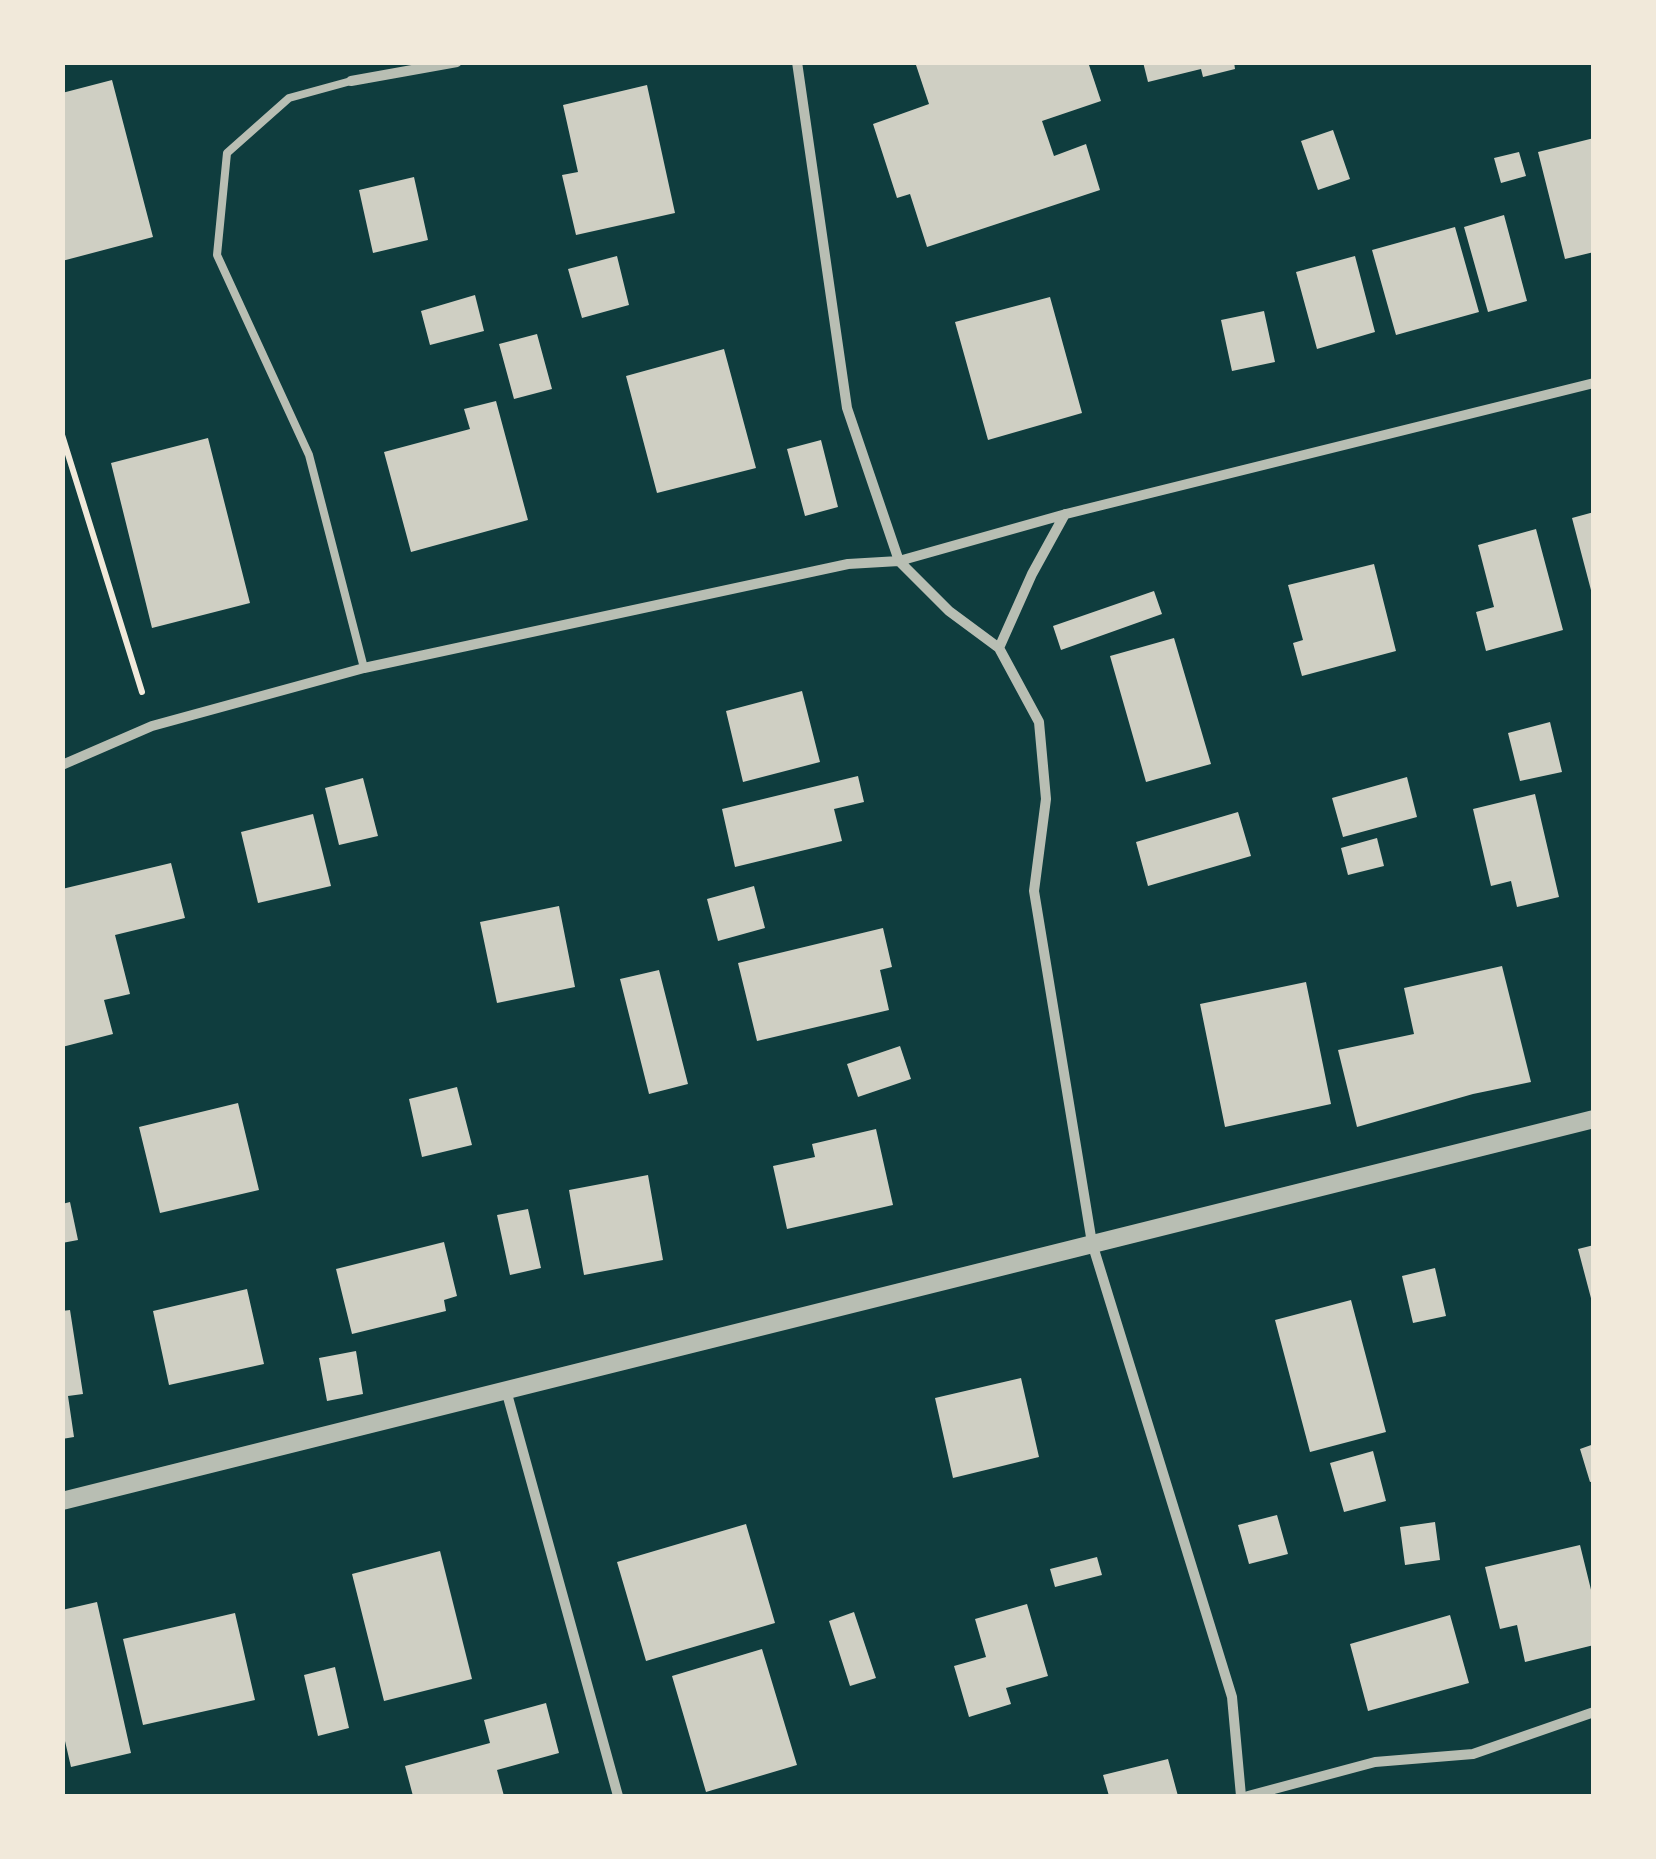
<!DOCTYPE html>
<style>
body{margin:0}
#map{position:relative;width:1656px;height:1859px;overflow:hidden;background:#0f3d3e;font-family:"PT Sans",sans-serif}
canvas{display:block}
.frame{position:absolute;inset:0;border:65px solid #f1e9da;pointer-events:none}
</style>
<div id="map">
<canvas width="1656" height="1859"></canvas>
<div class="frame"></div>
</div>
<script>
const g = document.querySelector('canvas').getContext('2d');
g.lineJoin = 'round';
function paint(path, color) { g.fillStyle = color; g.fill(path, 'evenodd'); }
const poly = rows => new Path2D(rows.map(r => 'M' + r).join(''));
function strokePath(path, color, width, dash) { g.strokeStyle = color; g.lineWidth = width; g.lineCap = dash ? 'butt' : 'round'; g.setLineDash(dash || []); g.stroke(path); }
const building = poly([
 [915,62,1088,62,1101,101,1042,121,1054,156,1086,144,1100,190,927,247,910,194,897,198,873,124,929,104],
 [1143,62,1234,62,1235,69,1203,77,1201,69,1148,82],
 [112,80,153,237,62,261,62,93],
 [647,85,675,213,576,235,562,175,578,172,563,105],
 [1333,130,1350,179,1318,190,1301,141],
 [1594,138,1594,252,1565,259,1538,152],
 [1519,152,1526,176,1501,183,1494,158],
 [414,177,428,240,373,253,359,190],
 [1504,215,1527,301,1488,312,1464,227],
 [1455,227,1479,312,1396,335,1372,250],
 [617,256,629,305,582,318,568,269],
 [1355,256,1375,332,1317,349,1296,272],
 [475,295,484,331,430,345,421,311],
 [1050,297,1082,413,988,440,955,322],
 [1264,311,1275,362,1232,371,1221,320],
 [537,334,552,389,514,399,499,344],
 [724,349,756,468,657,493,626,376],
 [496,401,528,520,411,552,384,452,470,429,464,409],
 [208,438,250,603,152,628,111,463],
 [821,440,838,507,805,516,787,449],
 [1594,512,1594,594,1592,594,1572,518],
 [1536,529,1563,630,1486,651,1476,612,1494,607,1478,545],
 [1374,564,1396,651,1302,676,1293,643,1303,640,1288,585],
 [1154,591,1162,614,1061,650,1053,626],
 [1174,638,1211,764,1146,782,1110,656],
 [802,691,820,762,743,782,726,711],
 [1550,722,1562,772,1520,781,1508,733],
 [858,776,864,802,834,809,842,841,735,867,722,809],
 [1407,777,1417,817,1343,837,1332,798],
 [363,778,378,836,339,845,325,788],
 [1535,794,1559,897,1517,907,1511,881,1491,886,1473,809],
 [1238,812,1251,856,1148,886,1136,842],
 [313,814,331,886,258,903,241,832],
 [1377,838,1384,866,1348,875,1341,848],
 [171,863,185,918,115,935,130,994,104,1000,113,1034,62,1047,62,889],
 [754,886,765,928,718,941,707,899],
 [559,906,575,987,497,1003,480,922],
 [883,928,892,967,880,970,889,1010,757,1041,738,963],
 [1502,966,1531,1082,1473,1094,1357,1127,1338,1050,1414,1034,1404,988],
 [659,970,688,1084,649,1094,620,979],
 [1306,982,1331,1104,1225,1127,1200,1004],
 [900,1046,911,1079,858,1097,847,1064],
 [457,1087,472,1145,422,1157,409,1099],
 [238,1103,259,1190,160,1213,139,1127],
 [876,1129,893,1205,787,1229,773,1166,815,1157,812,1144],
 [648,1175,663,1260,584,1275,569,1190],
 [70,1202,78,1240,62,1243,62,1204],
 [528,1209,541,1268,510,1275,497,1215],
 [444,1242,457,1296,444,1300,446,1311,352,1334,336,1269],
 [1594,1245,1594,1302,1592,1302,1578,1249],
 [1435,1268,1446,1316,1413,1323,1402,1276],
 [247,1289,264,1364,169,1385,153,1311],
 [1351,1300,1386,1432,1310,1452,1275,1320],
 [70,1310,83,1394,68,1396,74,1437,62,1439,62,1311],
 [356,1351,363,1394,327,1401,319,1358],
 [1021,1378,1039,1457,953,1478,935,1398],
 [1594,1444,1594,1481,1590,1482,1580,1449],
 [1373,1451,1386,1501,1344,1512,1330,1463],
 [1277,1515,1288,1554,1249,1564,1238,1525],
 [1435,1522,1440,1560,1405,1565,1400,1527],
 [746,1524,775,1623,646,1661,617,1562],
 [1580,1545,1594,1602,1594,1645,1525,1662,1517,1625,1500,1629,1485,1567],
 [440,1551,472,1679,384,1701,352,1574],
 [1097,1557,1102,1575,1055,1587,1050,1569],
 [97,1602,131,1753,71,1767,62,1728,62,1610],
 [1027,1604,1048,1676,1006,1688,1011,1704,969,1717,954,1666,986,1657,975,1619],
 [854,1612,876,1678,850,1686,829,1621],
 [235,1613,255,1700,143,1725,123,1639],
 [1450,1615,1469,1683,1368,1711,1350,1644],
 [762,1649,797,1765,706,1792,672,1676],
 [335,1667,349,1728,318,1736,304,1675],
 [546,1703,559,1753,497,1770,504,1796,413,1796,405,1766,490,1743,484,1720],
 [1168,1759,1178,1796,1109,1796,1103,1775]
]);
const path = poly([
 [62,435,142,692]
]);
const service = poly([
 [351,81,289,98,227,153,217,255,309,455,364,668]
]);
const minor = poly([
 [797,62,847,408,899,561,949,611,999,648,1039,722,1046,799,1034,891,1092,1243,1232,1697,1241,1796],
 [351,81,457,62],
 [999,648,1032,574,1065,514],
 [62,765,152,726,364,668,848,564,899,561,1066,514,1594,383],
 [506,1390,618,1796],
 [1248,1796,1375,1762,1473,1754,1594,1712]
]);
const tertiary = poly([
 [62,1501,1594,1119]
]);
paint(building, '#cfcfc3');
strokePath(path, '#f1e9da', 6);
strokePath(service, '#b8beb3', 8);
strokePath(minor, '#b8beb3', 10);
strokePath(tertiary, '#b8beb3', 18);
</script>
